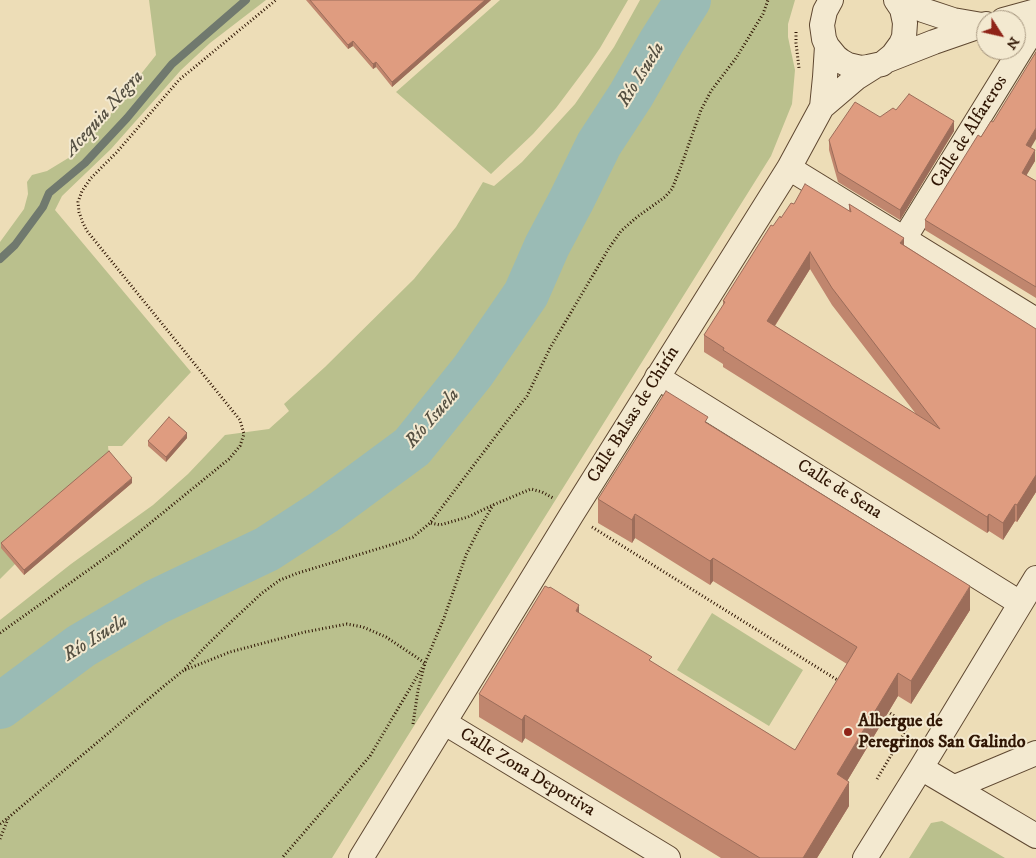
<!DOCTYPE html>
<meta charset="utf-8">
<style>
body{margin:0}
#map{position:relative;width:1036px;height:858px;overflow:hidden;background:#edddb7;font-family:"IM FELL DW Pica",serif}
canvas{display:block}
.north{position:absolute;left:976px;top:10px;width:50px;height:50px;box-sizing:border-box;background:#f3e9d0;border:1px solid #a5957e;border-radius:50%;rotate:125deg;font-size:14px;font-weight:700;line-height:20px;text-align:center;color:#301604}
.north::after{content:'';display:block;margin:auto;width:18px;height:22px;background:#8f2418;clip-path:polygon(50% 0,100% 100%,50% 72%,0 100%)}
</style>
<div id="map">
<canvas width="1036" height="858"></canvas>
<div class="north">N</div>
</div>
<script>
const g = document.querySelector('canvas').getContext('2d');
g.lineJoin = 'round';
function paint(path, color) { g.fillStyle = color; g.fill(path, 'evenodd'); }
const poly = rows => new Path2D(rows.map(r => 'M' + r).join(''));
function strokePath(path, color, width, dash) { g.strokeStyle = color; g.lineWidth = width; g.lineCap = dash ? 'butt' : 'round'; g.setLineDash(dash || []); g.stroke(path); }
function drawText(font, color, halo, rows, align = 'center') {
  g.font = font + ' "IM FELL DW Pica",serif'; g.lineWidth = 4; g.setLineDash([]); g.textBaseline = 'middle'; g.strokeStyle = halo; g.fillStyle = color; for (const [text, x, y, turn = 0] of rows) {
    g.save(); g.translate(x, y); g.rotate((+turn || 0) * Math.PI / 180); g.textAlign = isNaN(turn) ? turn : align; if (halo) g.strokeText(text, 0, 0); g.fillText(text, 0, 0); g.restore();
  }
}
const green = poly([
 [149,0,266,0,210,43,181,70,111,149,62,196,55,210,191,372,122,446,108,446,109,456,15,564,0,579,0,242,24,209,28,194,27,182,32,175,47,171,70,157,107,119,137,79,156,55],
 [500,0,628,0,600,48,589,64,556,108,533,134,491,174,396,92],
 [640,0,795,0,788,24,788,37,795,70,792,104,771,156,407,737,332,858,0,858,0,620,71,564,153,505,188,474,225,435,269,429,289,411,284,404,325,367,414,279,456,227,483,182,494,186,522,162,575,104,614,47],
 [712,613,803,670,769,726,677,670],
 [942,821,1005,858,909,858,931,823]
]);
const stream = poly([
 [0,259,15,245,43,207,49,193,85,163,127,118,172,64,246,0]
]);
const river = poly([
 [0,706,81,646,156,602,267,549,324,512,412,447,473,371,526,294,547,246,571,201,599,144,631,95,662,41,688,0]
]);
const path = poly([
 [796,32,796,43,799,68],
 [431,523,440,525,468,517,493,505,531,489,542,492,553,498],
 [592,527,839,681],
 [0,633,122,546,229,459,240,446,244,434,240,420,87,231,83,223,79,212,78,202,82,191,91,178,117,152,179,80,276,0],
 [185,670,230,652,305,632,347,624,363,627,386,637,425,663,370,756,282,858],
 [413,724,418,690,425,663,444,618,466,555,478,531,493,505],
 [877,779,909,725,885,710],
 [0,824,9,817,164,686,184,670,205,647,233,620,262,593,280,580,298,573,397,543,413,537,430,523,508,420,527,396,550,348,609,248,621,231,637,217,665,197,672,189,680,169,701,110,711,91,736,58,752,32,763,14,768,0],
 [0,839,8,819]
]);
const minor = poly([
 [831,0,825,11,822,25,824,39,827,46,836,57,841,61,848,65,861,68,868,67,882,64,893,55,901,44,904,37,905,23,902,9,896,0],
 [900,0,923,10,953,20,982,25],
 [1003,20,1036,11],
 [888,60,934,42,986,24],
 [822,107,856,78,875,66],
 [789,168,1036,320],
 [904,239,1036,25],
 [657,377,1020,603],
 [445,723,668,858],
 [921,768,1036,836],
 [955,787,1036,753],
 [361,858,572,514,789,168,822,107,825,77,827,46],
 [865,858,921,768,1036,578]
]);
const wall = poly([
 [306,0,491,0,392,87,376,67,373,69,353,46,348,49],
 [896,110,954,131,900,220,838,182,829,150,829,140],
 [993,122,1031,148,1035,161,1026,175,1036,181,1036,298,925,230,925,220,981,137],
 [794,204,849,211,849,204,904,245,1036,329,1036,492,1017,522,1015,521,1003,540,989,531,987,533,723,367,723,364,704,352,704,335,723,306,723,301,773,226],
 [810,269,832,305,916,414,775,326],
 [708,424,970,610,911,704,898,696,847,781,849,806,817,858,721,858,525,738,522,743,479,717,479,694,579,613,652,662,795,750,847,664,713,581,710,585,635,538,632,543,598,523,598,499],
 [187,438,166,462,148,446,148,441],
 [132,483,24,575,1,548,1,543]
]);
const shadedWall = poly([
 [485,0,491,0,392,87,392,82],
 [353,41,353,46,348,49,348,45],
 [376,62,376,67,373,69,373,64],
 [954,121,954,131,900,220,900,210],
 [1036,128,1036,139,1026,156,1026,145],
 [1035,150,1035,161,1022,183,1022,173],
 [904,238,904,255,900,243],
 [810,252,810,269,767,338,767,321],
 [187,433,187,438,166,462,166,457],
 [1036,475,1036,492,1017,522,1017,505],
 [132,478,132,483,24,575,24,570],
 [1015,504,1015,521,1003,540,1003,523],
 [635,514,635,538,632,543,632,520],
 [989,514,989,531,987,533,987,517],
 [713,558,713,581,710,585,710,561],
 [970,586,970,610,911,704,911,681],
 [579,605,579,629,576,611],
 [898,673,898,696,837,798,837,774],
 [525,715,525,738,522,743,522,720],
 [849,782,849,806,817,858,803,858]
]);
const building = poly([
 [310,0,485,0,392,82,376,62,373,64,353,41,348,45,310,0],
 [1036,52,1036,128,1026,145,1035,150,1022,173,1036,181,1036,287,925,220,978,135,981,137,991,121,993,122,1036,52],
 [909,94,954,121,900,210,838,172,829,140,855,102,880,117,893,108,896,110,909,94],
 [805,184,851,212,849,204,904,238,900,243,1036,329,1036,475,1017,505,1015,504,1003,523,989,514,987,517,723,350,724,348,704,335,725,302,723,301,771,225,773,226,780,216,781,218,791,203,794,204,805,184],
 [810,252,832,288,940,429,767,321,810,252],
 [666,391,708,417,705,422,970,586,911,681,898,673,837,774,849,782,803,858,760,858,525,715,522,720,479,694,545,586,549,588,550,587,579,605,576,611,652,657,649,660,795,750,857,647,713,558,710,561,635,514,632,520,598,499,666,391],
 [169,417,187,433,166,457,148,441,169,417],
 [109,451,132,478,24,570,1,543,109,451]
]);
const markers = [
 [848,732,5,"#8f2418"]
];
const streetNames = [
 ["Calle de Alfareros",970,132,-58],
 ["Calle Balsas de Chirín",634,415,-58],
 ["Calle de Sena",839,490,32],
 ["Calle Zona Deportiva",527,773,31]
];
const poiNames = [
 ["Albergue de",858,722],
 ["Peregrinos San Galindo",858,743]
];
const waterNames = [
 ["Río Isuela",642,75,-58],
 ["Acequia Negra",105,114,-48],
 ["Río Isuela",433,419,-49],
 ["Río Isuela",96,639,-32]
];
paint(green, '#bac08d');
strokePath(stream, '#70796e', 8);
strokePath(river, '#9abbb5', 46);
strokePath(minor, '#5f4831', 26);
strokePath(path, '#301604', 3, [1, 2.5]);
strokePath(minor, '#f3e9d0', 24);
paint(wall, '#c0866e');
paint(shadedWall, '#9c6d5a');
paint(building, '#df9c80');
strokePath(building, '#9c6d5a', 1);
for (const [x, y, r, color] of markers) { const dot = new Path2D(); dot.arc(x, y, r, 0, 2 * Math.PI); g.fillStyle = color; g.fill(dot); strokePath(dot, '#f3e9d0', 2); }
drawText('18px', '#301604', '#f3e9d0', streetNames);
drawText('bold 18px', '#301604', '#f3e9d0', poiNames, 'left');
drawText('italic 19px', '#555042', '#f3e9d0', waterNames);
</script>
